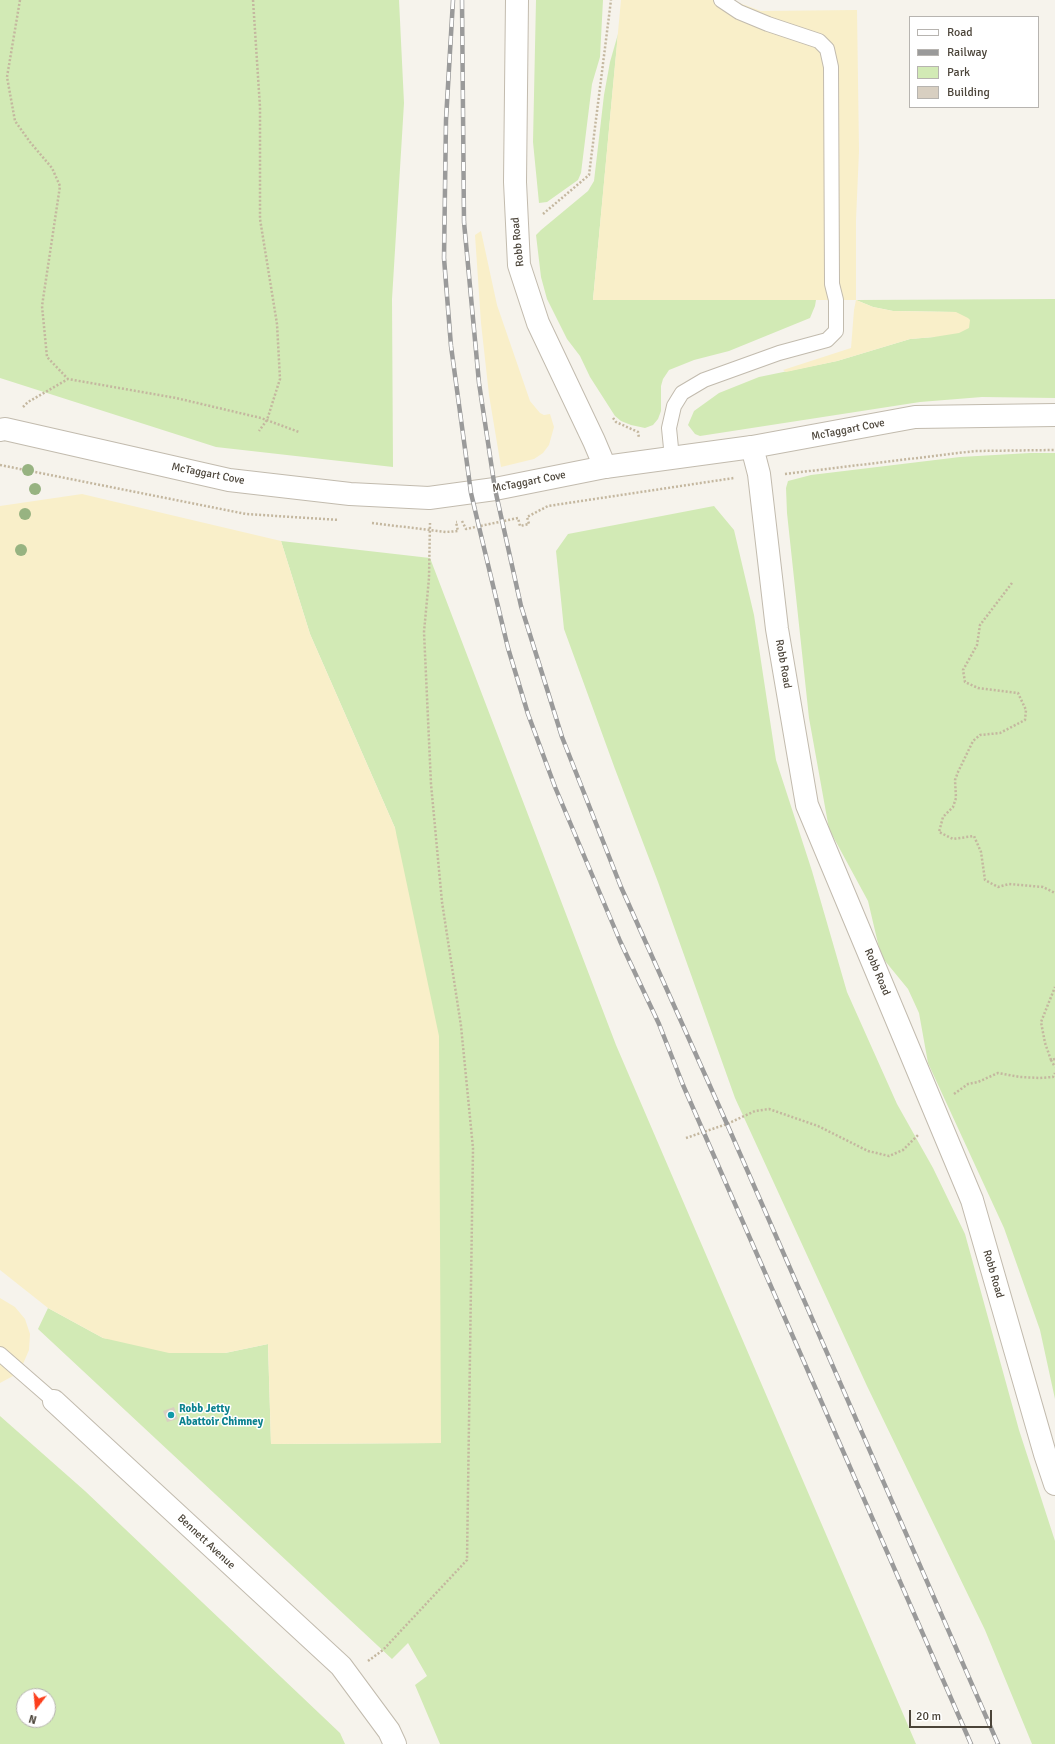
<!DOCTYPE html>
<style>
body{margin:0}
#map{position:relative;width:1055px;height:1744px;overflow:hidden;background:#f6f3ec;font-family:Signika,sans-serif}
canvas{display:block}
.legend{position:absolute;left:909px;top:16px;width:130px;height:92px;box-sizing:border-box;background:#fff;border:1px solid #b7b4b0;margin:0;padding:5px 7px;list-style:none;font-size:12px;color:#4b4439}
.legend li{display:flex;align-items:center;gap:8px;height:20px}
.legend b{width:20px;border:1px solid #b7b4b0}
.north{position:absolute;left:16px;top:1688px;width:40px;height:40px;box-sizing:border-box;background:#fff;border:1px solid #b7b4b0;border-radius:50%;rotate:196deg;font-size:11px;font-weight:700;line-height:16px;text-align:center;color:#4b4439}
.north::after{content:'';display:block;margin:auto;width:14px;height:18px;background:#fc3f1d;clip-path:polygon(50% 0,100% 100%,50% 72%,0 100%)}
.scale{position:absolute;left:909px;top:1710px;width:83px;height:18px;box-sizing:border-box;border:2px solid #4b4439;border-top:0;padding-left:5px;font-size:12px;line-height:14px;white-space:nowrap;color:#4b4439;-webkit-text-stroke:3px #fff;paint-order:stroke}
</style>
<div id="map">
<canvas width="1055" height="1744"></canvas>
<ul class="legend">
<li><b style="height:5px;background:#fff"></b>Road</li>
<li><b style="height:5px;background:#9a9a9a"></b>Railway</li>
<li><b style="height:11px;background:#d2eab5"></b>Park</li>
<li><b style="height:11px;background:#d8cfc1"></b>Building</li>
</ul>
<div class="north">N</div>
<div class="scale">20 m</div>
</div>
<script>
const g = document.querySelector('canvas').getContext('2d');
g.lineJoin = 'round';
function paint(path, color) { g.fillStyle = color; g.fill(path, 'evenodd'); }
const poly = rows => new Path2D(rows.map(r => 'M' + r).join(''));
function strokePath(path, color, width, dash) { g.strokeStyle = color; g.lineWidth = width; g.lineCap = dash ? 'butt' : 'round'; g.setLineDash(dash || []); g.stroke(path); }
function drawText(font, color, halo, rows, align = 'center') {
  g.font = font + ' Signika,sans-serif'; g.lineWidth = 3; g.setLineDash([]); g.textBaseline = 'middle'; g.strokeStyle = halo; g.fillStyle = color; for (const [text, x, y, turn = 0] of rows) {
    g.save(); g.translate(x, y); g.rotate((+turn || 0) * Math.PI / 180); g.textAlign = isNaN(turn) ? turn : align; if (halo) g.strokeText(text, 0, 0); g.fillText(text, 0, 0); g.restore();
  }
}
const green = poly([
 [0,0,399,0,404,103,392,299,393,467,216,447,0,378],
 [536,0,603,0,600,57,592,84,581,173,578,180,547,202,539,203,533,142],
 [618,34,593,300,816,300,815,306,810,318,729,351,694,360,669,370,663,379,661,386,661,411,658,419,653,425,645,428,631,425,621,421,615,416,590,377,580,356,567,339,547,299,541,277,536,235,541,230,588,191,594,181,604,95,610,62],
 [1055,299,1055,398,982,397,920,402,700,436,695,434,688,425,694,411,719,393,759,377,837,361,910,339,934,337,956,312,893,311,873,307,856,300],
 [1030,453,1055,453,1055,1399,1040,1330,1004,1228,928,1063,919,1013,908,989,881,956,868,901,829,829,809,718,787,513,786,488,788,481,811,475,960,457],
 [714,506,734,530,754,615,776,760,812,871,847,992,897,1104,933,1168,965,1234,1019,1430,1055,1541,1055,1744,1032,1744,985,1630,867,1386,735,1098,658,882,615,769,564,629,556,551,568,534],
 [281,541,430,558,616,1045,916,1744,440,1744,415,1685,427,1676,408,1643,392,1659,38,1329,48,1308,103,1338,225,1353,268,1344,271,1444,441,1443,395,828,310,634],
 [0,1416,85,1491,340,1733,345,1744,0,1744],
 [24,1696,48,1696,48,1720,24,1720]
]);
const sand = poly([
 [621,0,731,0,761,11,857,10,859,151,856,220,856,300,873,307,893,311,956,312,968,318,970,320,969,328,959,333,934,337,910,339,837,361,786,372,783,370,851,348,854,310,856,300,593,300],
 [481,231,497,305,530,401,540,413,544,415,550,414,554,427,549,445,543,453,534,459,501,467,489,395,481,323,475,235],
 [82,494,281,541,310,634,395,828,439,1036,441,1443,271,1444,268,1344,225,1353,169,1353,103,1338,48,1308,0,1270,0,506],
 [0,1298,15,1307,25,1319,30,1334,29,1350,23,1364,13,1376,0,1383]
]);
const building = poly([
 [174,1407,178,1419,167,1422,163,1411]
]);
const path = poly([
 [20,0,7,77,15,121,30,142,52,168,60,186,42,306,47,357,68,379],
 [253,0,260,107,260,219,277,324,280,379,267,420,259,431],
 [543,214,589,175,611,0],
 [23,407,28,402,68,379,176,398,261,418,299,432],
 [613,418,616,422,638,432,639,438],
 [0,465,246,514,339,520],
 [785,474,975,451,1055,450],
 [462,521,466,529,518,518,520,526,529,524,527,517,548,506,734,478],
 [372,523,446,532,458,531,456,522,457,522],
 [1012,583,980,625,977,645,963,670,965,682,978,688,1018,693,1026,710,1025,720,1000,733,980,735,973,741,958,772,955,780,956,798,953,807,943,817,939,832,953,839,974,836,981,852,985,880,998,887,1009,884,1043,887,1055,893],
 [1055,1059,1051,1060,1055,1067],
 [1051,1060,1045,1043,1041,1022,1055,987],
 [954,1094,968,1084,978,1082,998,1073,1020,1077,1040,1078,1053,1077,1055,1073],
 [686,1138,727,1124,755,1111,769,1109,818,1126,868,1151,889,1156,903,1150,918,1135],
 [368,1661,383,1650,467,1560,473,1148,461,1026,442,902,431,784,424,632,429,578,430,523]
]);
const service = poly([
 [672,458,669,428,674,406,682,393,704,380,779,353,827,340,836,331,836,300,832,284,831,67,827,49,819,41,768,24,739,12,721,0],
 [0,1354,54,1401]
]);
const minor = poly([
 [0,430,5,429,229,480,350,494,429,498,495,489,605,467,752,447,915,417,1055,415]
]);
const tertiary = poly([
 [517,0,515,182,519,265,538,323,594,441,605,467],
 [752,447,759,474,777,629,807,805,972,1200,1045,1454,1055,1484],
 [54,1401,341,1666,389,1731,395,1744]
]);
const rail = poly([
 [453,0,446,120,444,258,451,346,471,493,479,527,508,648,528,714,555,787,620,941,659,1024,683,1085,971,1744],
 [462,0,464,222,479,383,495,489,521,606,562,737,621,887,727,1124,998,1744]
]);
const trees = [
 [28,470],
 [35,489],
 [25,514],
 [21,550]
];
const markers = [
 [171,1415,4,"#0f9aa8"]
];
const streetNames = [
 ["Robb Road",518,242,-96],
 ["McTaggart Cove",848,430,-11],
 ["McTaggart Cove",208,474,11],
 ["McTaggart Cove",529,482,-11],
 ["Robb Road",783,664,80],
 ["Robb Road",877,972,67],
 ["Robb Road",993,1274,74],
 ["Bennett Avenue",206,1542,43]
];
const cultureNames = [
 ["Robb Jetty",179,1409],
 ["Abattoir Chimney",179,1422]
];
paint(green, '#d2eab5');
paint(sand, '#f9efc9');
paint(building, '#d8cfc1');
strokePath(service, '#c2bbae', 16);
strokePath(minor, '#c2bbae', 24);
strokePath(tertiary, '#c2bbae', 24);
strokePath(path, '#c4b79f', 2.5, [2, 2]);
strokePath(service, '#fff', 14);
strokePath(minor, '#fff', 22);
strokePath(tertiary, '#fff', 22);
strokePath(rail, '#9a9a9a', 4.5);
strokePath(rail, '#fff', 3, [9]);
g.fillStyle = '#97b381';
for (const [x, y] of trees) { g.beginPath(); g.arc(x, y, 6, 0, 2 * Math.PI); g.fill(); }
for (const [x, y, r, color] of markers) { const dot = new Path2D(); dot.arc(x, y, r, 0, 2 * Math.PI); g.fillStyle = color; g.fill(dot); strokePath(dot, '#fff', 1.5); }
drawText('11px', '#4b4439', '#fff', streetNames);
drawText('bold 11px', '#0d838f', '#fff', cultureNames, 'left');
</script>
